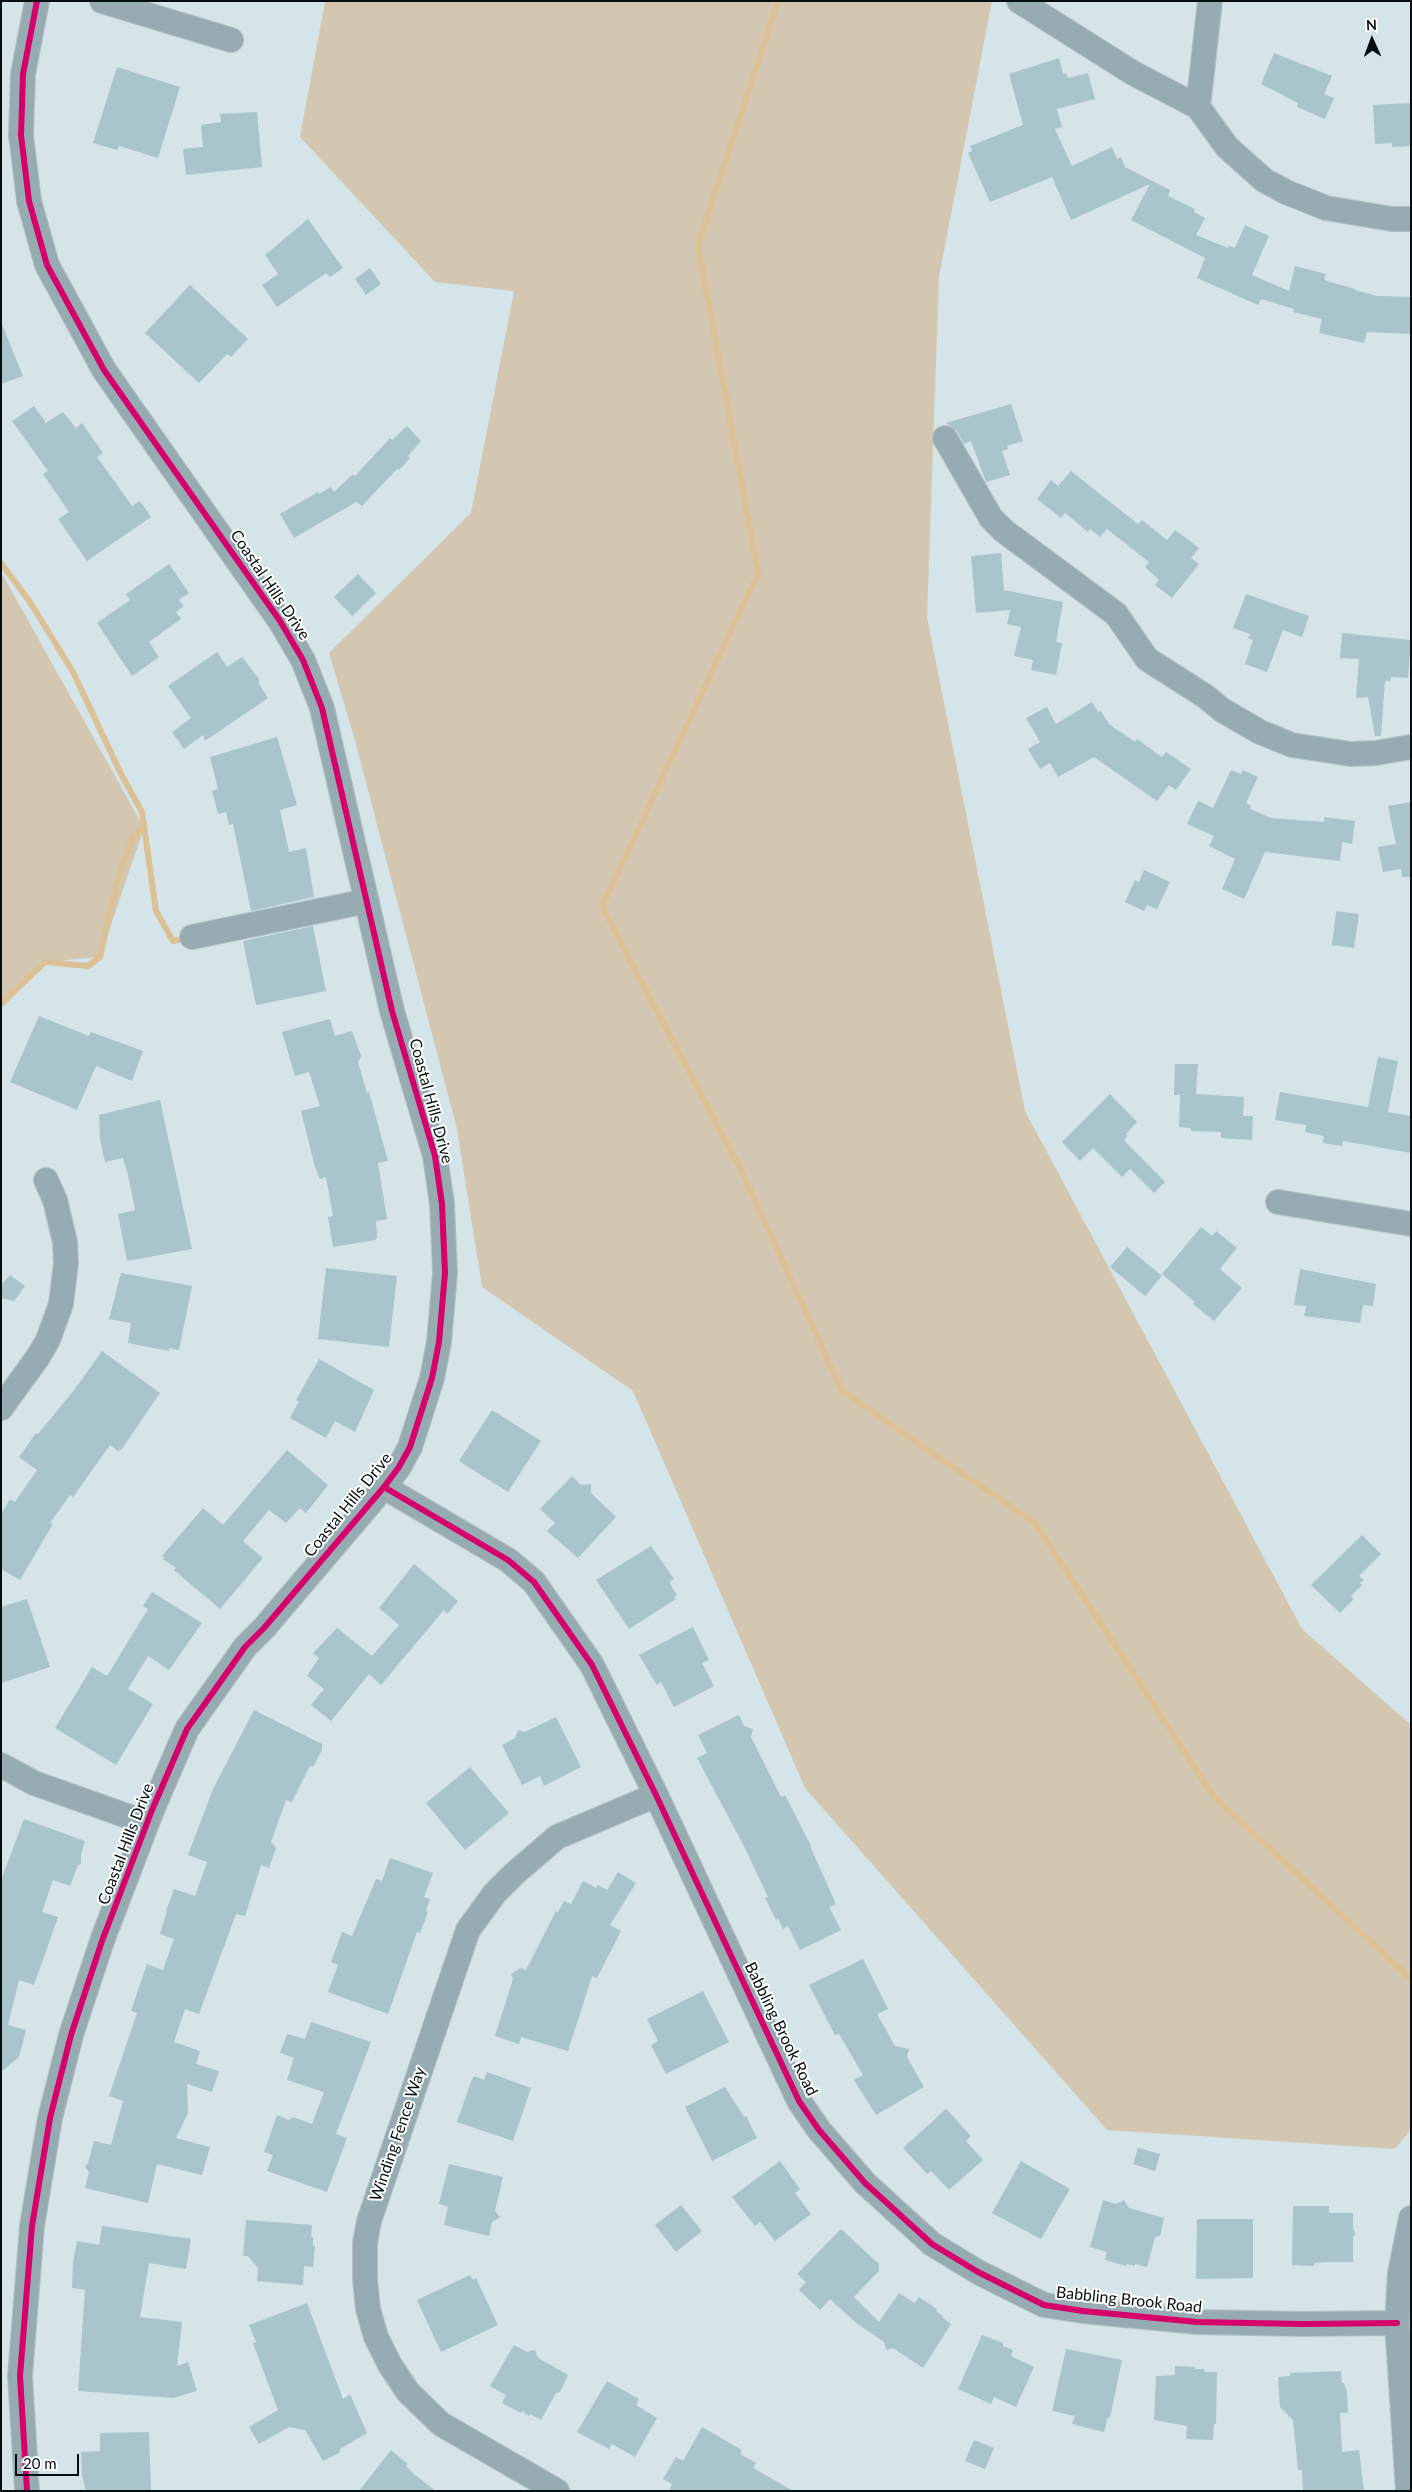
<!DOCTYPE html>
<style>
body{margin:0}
#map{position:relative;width:1412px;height:2492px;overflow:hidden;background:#d4e4e9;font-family:Lato,sans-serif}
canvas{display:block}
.frame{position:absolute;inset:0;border:2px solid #050f12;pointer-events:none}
.north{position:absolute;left:1347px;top:15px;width:50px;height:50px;-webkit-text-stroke:4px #fff;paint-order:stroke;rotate:358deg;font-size:14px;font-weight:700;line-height:20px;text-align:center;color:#050f12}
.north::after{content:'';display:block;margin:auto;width:18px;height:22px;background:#050f12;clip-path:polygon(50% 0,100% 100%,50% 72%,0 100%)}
.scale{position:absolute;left:15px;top:2454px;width:64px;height:22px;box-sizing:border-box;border:2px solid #050f12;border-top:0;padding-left:6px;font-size:15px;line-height:18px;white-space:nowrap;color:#050f12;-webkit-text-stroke:4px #fff;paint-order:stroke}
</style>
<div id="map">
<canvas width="1412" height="2492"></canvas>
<div class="frame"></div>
<div class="north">N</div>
<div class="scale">20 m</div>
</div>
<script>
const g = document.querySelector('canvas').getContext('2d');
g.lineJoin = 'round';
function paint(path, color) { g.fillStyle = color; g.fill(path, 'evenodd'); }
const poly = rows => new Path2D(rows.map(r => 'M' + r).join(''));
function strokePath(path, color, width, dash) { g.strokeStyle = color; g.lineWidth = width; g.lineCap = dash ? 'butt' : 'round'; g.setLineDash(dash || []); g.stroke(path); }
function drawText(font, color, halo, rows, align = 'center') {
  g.font = font + ' Lato,sans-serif'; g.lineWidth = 4; g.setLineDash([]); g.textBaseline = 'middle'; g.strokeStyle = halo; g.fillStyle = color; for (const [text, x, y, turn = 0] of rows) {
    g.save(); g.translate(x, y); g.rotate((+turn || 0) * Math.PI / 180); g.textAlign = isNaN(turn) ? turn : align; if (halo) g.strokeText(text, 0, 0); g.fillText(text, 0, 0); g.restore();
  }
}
const green = poly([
 [325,1,992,1,939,277,927,617,1025,1111,1302,1629,1411,1725,1411,2129,1395,2149,1107,2130,805,1788,633,1391,482,1287,457,1129,354,737,329,653,471,513,514,291,435,282,300,137],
 [1,572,144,828,100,957,45,962,1,1004]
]);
const stream = poly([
 [778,1,698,246,758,573,602,907,742,1172,842,1391,1036,1524,1213,1796,1411,1979],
 [1,563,30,602,73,672,121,774,142,812,156,911,173,941,188,938],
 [1,1004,45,962,88,966,100,957,116,886,133,837,144,828]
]);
const building = poly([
 [1274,53,1332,76,1324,94,1334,98,1325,119,1297,107,1298,103,1261,84],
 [1059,58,1063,74,1066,73,1068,78,1088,73,1095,99,1057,109,1062,127,1055,129,1072,166,1112,147,1117,159,1121,157,1125,167,1170,190,1168,196,1195,209,1194,212,1205,218,1196,235,1228,248,1229,246,1235,248,1245,225,1269,236,1252,275,1289,291,1295,266,1326,274,1324,280,1355,289,1355,290,1377,296,1411,297,1411,334,1367,332,1364,343,1319,333,1322,319,1293,312,1294,309,1261,299,1258,305,1197,278,1205,258,1131,220,1150,184,1071,220,1052,177,990,202,968,153,972,151,970,146,1023,125,1009,74],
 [117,67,180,87,158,158,119,146,117,150,93,143],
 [1411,103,1411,146,1392,147,1392,143,1375,144,1373,105],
 [257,112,262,167,186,175,183,149,203,147,201,125,221,122,220,114],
 [308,219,343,268,330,277,326,273,277,307,262,285,278,274,265,255],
 [370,268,381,284,366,295,355,279],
 [190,285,248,339,231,357,227,354,199,383,145,333],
 [1,322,23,376,1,384],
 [1011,404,1023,441,1007,446,1008,449,1002,451,1010,475,986,482,971,441,964,444,957,431,946,423],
 [34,406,46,423,63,412,76,428,82,423,103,453,97,457,132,506,140,501,151,517,87,561,58,519,69,512,43,474,48,471,12,421],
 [407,426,421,441,408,456,410,458,399,470,397,469,362,506,356,502,294,538,280,514,318,492,319,494,331,487,334,492,353,474,355,476,390,438,392,440],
 [1071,471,1138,524,1142,520,1167,540,1175,530,1199,548,1191,558,1199,564,1172,598,1155,585,1159,580,1145,567,1149,562,1107,529,1100,537,1090,529,1088,532,1065,513,1061,518,1037,499,1051,480,1058,486],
 [1001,553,1004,590,1063,602,1056,642,1062,643,1056,675,1031,670,1033,660,1014,656,1021,627,1007,624,1010,610,976,613,971,556],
 [169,564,189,593,179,600,184,606,176,612,181,619,149,642,159,657,132,676,97,623,130,600,126,594],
 [358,574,376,593,352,616,334,597],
 [1246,594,1309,616,1302,637,1283,630,1267,672,1245,664,1253,640,1248,638,1250,634,1233,628],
 [1342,633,1411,640,1408,678,1391,677,1391,681,1385,681,1381,736,1375,736,1368,697,1356,698,1359,659,1340,658],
 [217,652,227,667,242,657,259,679,259,684,268,698,205,741,203,735,184,749,172,732,191,718,168,686],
 [1092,702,1098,712,1101,711,1109,724,1135,742,1137,739,1162,757,1166,752,1191,769,1176,790,1169,785,1157,801,1094,757,1058,777,1050,763,1040,769,1028,749,1040,742,1026,718,1047,707,1056,724],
 [277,737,297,805,280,810,289,852,306,848,314,897,251,911,233,824,229,825,226,812,218,814,212,791,218,789,210,757],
 [1231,770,1241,774,1243,770,1258,777,1246,803,1251,806,1250,809,1271,818,1324,822,1324,817,1355,821,1352,844,1342,842,1340,861,1265,852,1244,899,1222,889,1235,859,1209,846,1214,836,1187,824,1198,801,1213,808],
 [1411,802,1411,877,1402,877,1401,869,1383,872,1378,847,1396,844,1388,806],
 [1144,870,1170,882,1157,909,1147,905,1144,911,1125,902,1135,880,1139,882],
 [1336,911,1359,914,1354,948,1332,945],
 [313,926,326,991,256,1005,243,941],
 [39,1016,89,1036,91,1032,143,1051,132,1081,96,1066,77,1110,10,1082],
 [330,1019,335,1036,352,1031,361,1056,358,1062,367,1093,369,1092,388,1161,378,1163,387,1219,376,1221,377,1238,375,1240,333,1247,328,1217,333,1216,326,1177,320,1179,315,1167,301,1111,320,1106,309,1072,295,1076,282,1032],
 [1378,1057,1398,1061,1388,1112,1411,1116,1411,1153,1343,1141,1342,1146,1323,1143,1324,1136,1305,1132,1306,1125,1275,1120,1280,1092,1368,1107],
 [1175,1064,1198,1064,1196,1094,1244,1097,1243,1116,1253,1116,1252,1140,1221,1138,1221,1132,1191,1131,1191,1128,1179,1127,1180,1095,1174,1095],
 [1110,1094,1137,1122,1126,1134,1128,1136,1124,1140,1165,1182,1154,1193,1130,1169,1122,1177,1093,1148,1080,1161,1062,1142],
 [160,1100,192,1249,127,1261,118,1214,135,1210,128,1175,123,1158,105,1162,100,1140,99,1115],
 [1201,1227,1212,1236,1216,1231,1237,1248,1220,1269,1242,1288,1214,1321,1193,1304,1195,1302,1162,1274],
 [1127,1247,1162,1276,1145,1296,1110,1267],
 [326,1268,397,1276,389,1347,318,1339],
 [1300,1269,1376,1284,1373,1306,1363,1305,1360,1323,1304,1316,1306,1306,1294,1305],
 [121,1273,192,1286,179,1350,169,1348,169,1351,128,1343,131,1323,109,1319],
 [10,1275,25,1286,14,1301,1,1298,1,1285],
 [102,1351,160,1393,122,1449,118,1451,110,1445,73,1497,70,1495,50,1523,53,1524,20,1580,1,1569,1,1514,10,1499,15,1502,37,1470,19,1457,36,1433,38,1434,75,1389],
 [319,1359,374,1390,355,1432,335,1421,326,1438,290,1418,299,1401,296,1400],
 [492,1410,541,1441,508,1492,459,1461],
 [287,1450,328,1485,306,1513,300,1508,286,1523,269,1510,243,1541,263,1558,220,1609,174,1570,176,1568,163,1559,165,1558,162,1556,203,1508,223,1525],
 [572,1476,581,1485,591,1484,591,1493,616,1517,578,1558,547,1531,555,1523,540,1509],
 [1362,1535,1381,1554,1359,1576,1364,1580,1360,1583,1362,1585,1351,1596,1354,1599,1340,1613,1311,1585],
 [651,1546,674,1579,669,1582,677,1595,674,1597,676,1599,629,1629,596,1580],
 [414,1564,458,1601,447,1614,444,1610,381,1685,369,1674,331,1721,311,1705,324,1689,307,1676,319,1658,313,1653,337,1628,372,1656,399,1625,379,1608],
 [152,1592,202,1623,169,1670,148,1656,128,1689,153,1704,116,1765,55,1728,92,1667,107,1676,148,1609,143,1606],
 [27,1599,50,1667,1,1683,1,1607],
 [693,1627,709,1660,702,1663,714,1686,674,1707,661,1682,657,1685,639,1655],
 [254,1710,322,1744,322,1750,313,1767,310,1766,292,1802,286,1800,271,1842,276,1848,269,1868,261,1865,245,1916,236,1914,199,2014,185,2009,174,2042,200,2051,196,2064,219,2071,212,2092,187,2084,188,2113,176,2138,210,2147,202,2175,157,2164,148,2203,85,2188,89,2172,85,2167,88,2163,94,2141,111,2145,123,2101,109,2096,137,2013,131,2011,139,1987,147,1964,163,1970,174,1939,160,1934,167,1911,166,1911,174,1889,195,1896,207,1862,188,1855,213,1789],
 [739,1715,744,1726,753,1729,751,1737,781,1797,785,1795,811,1846,810,1846,836,1904,829,1907,841,1930,800,1950,788,1926,783,1929,778,1918,776,1920,765,1898,768,1897,745,1848,697,1758,707,1753,698,1735],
 [556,1717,581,1767,544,1786,540,1776,522,1785,502,1745,515,1738,518,1730,525,1732],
 [470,1767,509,1813,465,1850,426,1803],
 [24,1819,85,1841,81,1854,81,1864,78,1865,70,1886,53,1880,42,1912,58,1917,34,1985,19,1980,8,2025,26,2030,19,2057,1,2072,1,1880],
 [390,1858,433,1873,424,1897,430,1899,426,1911,428,1912,420,1933,417,1932,388,2014,328,1992,338,1965,331,1962,342,1932,352,1936,376,1879,382,1881],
 [618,1872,636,1883,610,1925,621,1931,597,1978,592,1976,568,2051,521,2037,519,2044,495,2036,513,1979,511,1974,520,1968,526,1970,556,1911,558,1912,564,1901,571,1904,583,1881,596,1888,598,1885,607,1890],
 [863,1959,888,2009,877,2014,895,2046,909,2049,907,2057,924,2087,876,2115,854,2080,863,2075,839,2034,835,2035,809,1985],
 [703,1991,729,2042,666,2074,651,2045,658,2041,647,2019],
 [311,2022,371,2042,336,2134,347,2138,327,2192,267,2171,273,2155,264,2152,277,2115,289,2120,293,2117,312,2124,324,2092,287,2080,294,2058,280,2053,287,2034,305,2039],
 [487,2072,531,2088,513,2141,457,2122,471,2082,474,2076,484,2080],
 [725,2087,744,2117,746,2116,757,2138,712,2161,685,2107],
 [946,2109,971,2136,966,2141,983,2160,949,2190,931,2171,927,2174,903,2148],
 [1138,2148,1160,2154,1155,2171,1133,2164],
 [780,2161,800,2189,795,2193,811,2214,775,2241,760,2222,755,2226,732,2197],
 [1021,2161,1070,2189,1041,2239,992,2213],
 [449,2164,503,2177,495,2211,500,2217,492,2222,489,2236,444,2225,448,2207,439,2204],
 [1103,2200,1116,2204,1124,2200,1129,2208,1164,2218,1160,2236,1155,2237,1147,2267,1135,2264,1135,2266,1127,2264,1126,2266,1105,2260,1107,2252,1090,2247],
 [681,2205,702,2231,676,2252,655,2225],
 [1293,2206,1329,2206,1329,2213,1353,2213,1353,2229,1356,2234,1353,2236,1353,2262,1327,2262,1314,2263,1314,2266,1292,2265],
 [1197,2219,1253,2219,1253,2278,1196,2279],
 [246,2220,312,2225,311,2237,313,2237,313,2246,315,2246,313,2267,304,2266,303,2285,257,2281,258,2268,248,2256,243,2256],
 [102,2226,191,2239,186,2269,149,2263,140,2317,182,2322,177,2366,188,2362,197,2391,173,2398,78,2391,85,2290,72,2288,73,2263,77,2241,99,2245],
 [841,2229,879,2264,879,2271,854,2297,879,2322,899,2293,915,2303,919,2297,937,2309,936,2311,943,2316,942,2317,951,2324,923,2368,893,2348,886,2350,884,2342,855,2322,830,2299,820,2310,799,2290,806,2282,797,2274],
 [470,2275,473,2280,476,2278,498,2325,441,2352,417,2300],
 [307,2303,343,2399,350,2394,367,2433,340,2449,339,2453,323,2461,305,2430,289,2427,259,2444,249,2427,278,2410,253,2343,256,2342,249,2325],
 [982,2335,1003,2343,1003,2346,1013,2350,1011,2356,1034,2367,1016,2407,994,2397,991,2404,958,2389],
 [514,2345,527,2352,535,2350,538,2358,568,2375,560,2392,556,2393,541,2420,530,2414,529,2416,522,2411,521,2413,502,2403,506,2395,490,2386],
 [1066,2349,1122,2360,1110,2418,1108,2417,1104,2432,1072,2424,1075,2416,1052,2411],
 [1175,2366,1195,2367,1195,2369,1205,2369,1204,2372,1217,2372,1216,2424,1214,2424,1213,2440,1186,2439,1187,2426,1154,2420,1156,2376,1175,2375],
 [1341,2371,1342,2383,1344,2383,1347,2392,1348,2413,1340,2413,1342,2452,1359,2450,1364,2491,1303,2491,1302,2470,1298,2470,1293,2420,1280,2407,1278,2377,1290,2376,1290,2373],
 [607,2381,639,2399,636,2405,657,2418,635,2457,612,2444,609,2449,577,2432],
 [702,2427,742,2450,740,2454,756,2463,753,2468,793,2491,669,2491,672,2484,663,2479,676,2457,683,2461],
 [149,2432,151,2491,86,2491,82,2476,81,2452,100,2451,100,2433],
 [974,2440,994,2448,985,2469,965,2461],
 [391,2450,408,2464,406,2466,415,2475,436,2491,359,2491]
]);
const minor = poly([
 [102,1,231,40],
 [1019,1,1133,73,1198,107],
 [1198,107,1227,147,1264,180,1286,192,1326,208,1392,219,1411,219],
 [1198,107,1210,1],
 [945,438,991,518,1004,531,1116,614,1147,659,1205,696,1222,710,1260,732,1292,745,1351,754,1376,753,1411,747],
 [192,937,367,901],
 [1278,1202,1411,1224],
 [1,1408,38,1357,48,1340,61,1304,66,1263,65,1242,55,1200,46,1180],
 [384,1487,508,1560,534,1582,592,1665,656,1795,799,2101,819,2130,865,2183,932,2244,978,2272,1044,2305,1083,2311,1197,2322,1303,2324,1397,2323],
 [1,1765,34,1783,147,1823],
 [27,2491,20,2376,32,2226,50,2118,71,2035,102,1941,152,1810,187,1729,245,1647,264,1628,384,1487,399,1467,410,1447,432,1378,439,1342,445,1273,442,1204,435,1156,392,1011,322,708,303,660,280,621,104,370,47,265,29,201,21,135,23,74,37,1],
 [557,2491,441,2424,408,2392,390,2365,376,2337,368,2309,365,2279,365,2243,369,2221,468,1930,495,1893,514,1874,557,1837,656,1795],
 [1408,2491,1397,2323,1400,2273,1411,2218]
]);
const cycleway = poly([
 [384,1487,508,1560,534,1582,592,1665,656,1795,799,2101,819,2130,865,2183,932,2244,978,2272,1044,2305,1083,2311,1197,2322,1303,2324,1397,2323],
 [27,2491,20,2376,32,2226,50,2118,71,2035,102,1941,152,1810,187,1729,245,1647,264,1628,384,1487,399,1467,410,1447,432,1378,439,1342,445,1273,442,1204,435,1156,392,1011,322,708,303,660,280,621,104,370,47,265,29,201,21,135,23,74,37,1]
]);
const streetNames = [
 ["Coastal Hills Drive",270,585,56],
 ["Coastal Hills Drive",431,1101,75],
 ["Coastal Hills Drive",348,1505,-51],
 ["Coastal Hills Drive",126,1844,-69],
 ["Babbling Brook Road",781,2029,64],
 ["Winding Fence Way",398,2134,-71],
 ["Babbling Brook Road",1129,2300,6]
];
paint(green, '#d3c7b1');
strokePath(stream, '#dcc096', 6);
paint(building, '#aac4cb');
strokePath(minor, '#b5c1c5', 26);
strokePath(minor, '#97acb2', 24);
strokePath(cycleway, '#d6006c', 6);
drawText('16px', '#050f12', '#fff', streetNames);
</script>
